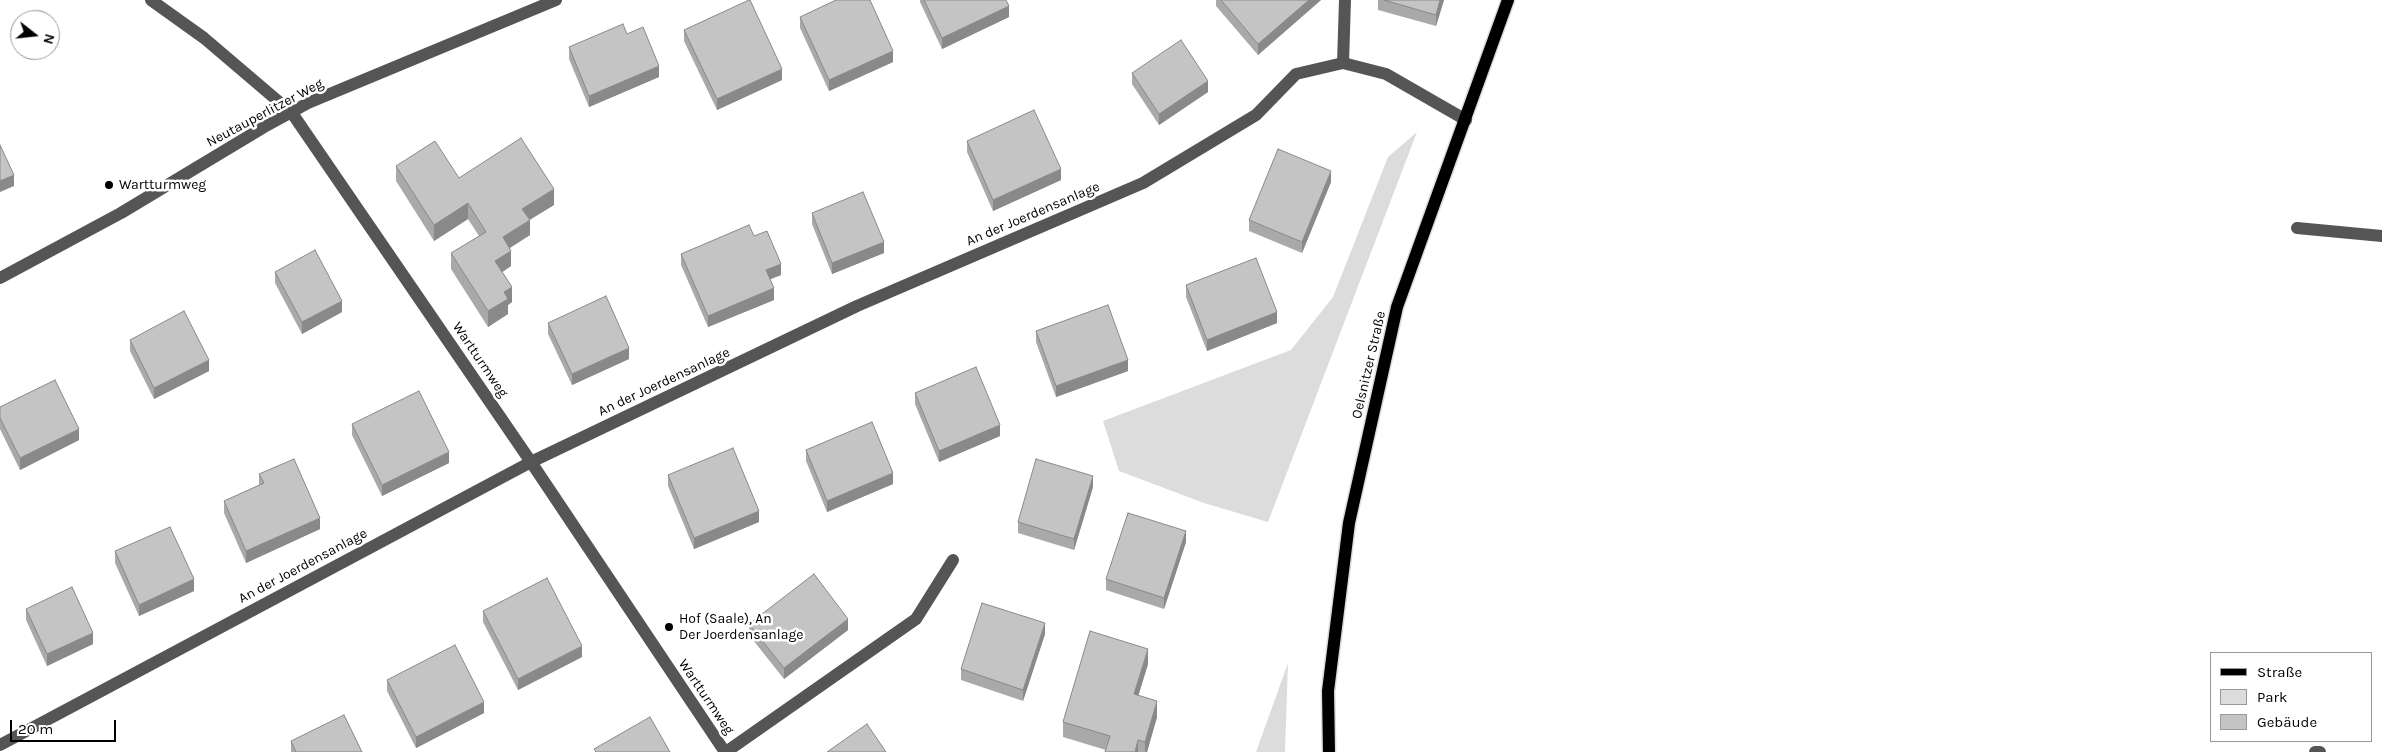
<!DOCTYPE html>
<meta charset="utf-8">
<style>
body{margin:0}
#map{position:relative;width:2382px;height:752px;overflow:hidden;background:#fff;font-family:Karla,sans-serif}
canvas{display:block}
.legend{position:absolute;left:2210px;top:652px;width:162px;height:90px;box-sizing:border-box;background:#fff;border:1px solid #999;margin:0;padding:6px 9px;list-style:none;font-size:15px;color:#000}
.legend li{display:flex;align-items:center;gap:10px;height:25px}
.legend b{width:25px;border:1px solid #999}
.north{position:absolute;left:10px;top:10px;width:50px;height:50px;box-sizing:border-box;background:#fff;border:1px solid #999;border-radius:50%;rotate:106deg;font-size:14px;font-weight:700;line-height:20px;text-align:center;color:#000}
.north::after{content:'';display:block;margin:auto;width:18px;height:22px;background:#000;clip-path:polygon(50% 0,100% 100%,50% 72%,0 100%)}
.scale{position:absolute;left:10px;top:720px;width:106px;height:22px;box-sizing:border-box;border:2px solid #000;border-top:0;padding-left:6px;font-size:15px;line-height:18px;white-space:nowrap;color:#000;-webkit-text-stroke:4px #fff;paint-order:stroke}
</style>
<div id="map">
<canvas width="2382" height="752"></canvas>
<ul class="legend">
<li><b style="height:6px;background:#000"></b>Straße</li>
<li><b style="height:14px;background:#dcdcdc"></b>Park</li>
<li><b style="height:14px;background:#c4c4c4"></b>Gebäude</li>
</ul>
<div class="north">N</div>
<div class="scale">20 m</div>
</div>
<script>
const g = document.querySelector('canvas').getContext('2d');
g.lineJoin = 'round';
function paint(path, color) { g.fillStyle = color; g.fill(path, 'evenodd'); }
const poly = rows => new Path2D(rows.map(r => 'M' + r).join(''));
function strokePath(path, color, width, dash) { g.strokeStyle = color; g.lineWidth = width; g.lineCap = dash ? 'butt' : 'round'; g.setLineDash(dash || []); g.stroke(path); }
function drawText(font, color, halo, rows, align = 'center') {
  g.font = font + ' Karla,sans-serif'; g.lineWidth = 5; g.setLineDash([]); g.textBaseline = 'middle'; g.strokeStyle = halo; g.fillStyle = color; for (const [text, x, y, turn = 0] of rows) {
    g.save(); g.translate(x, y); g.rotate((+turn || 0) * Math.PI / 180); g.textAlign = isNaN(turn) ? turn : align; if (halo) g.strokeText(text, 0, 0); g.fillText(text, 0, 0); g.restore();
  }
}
const green = poly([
 [1417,132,1268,522,1204,503,1119,471,1103,421,1291,350,1333,297,1388,157],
 [1288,663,1285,752,1256,752]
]);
const minor = poly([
 [151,0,204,38,292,113,531,462,725,752],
 [1343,63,1345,0],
 [2297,228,2382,236],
 [0,278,121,213,264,127,308,103,556,0],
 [0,745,531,462,857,306,1143,183,1256,115,1296,74,1343,63,1386,74,1466,120],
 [726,752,916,619,953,560],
 [2315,752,2320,752]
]);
const major = poly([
 [1329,752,1328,691,1349,523,1397,307,1508,0]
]);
const wall = poly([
 [920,0,1006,0,1009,17,942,49,920,2],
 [1216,0,1321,0,1258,55,1216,6],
 [1378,0,1444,0,1436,26,1378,10],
 [800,17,893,62,829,91,800,28],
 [684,30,782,80,717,110,684,41],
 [627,34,659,77,589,107,569,59,569,47],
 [1132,73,1208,92,1159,125,1132,84],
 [967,141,1061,180,993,211,967,152],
 [396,166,459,178,554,205,530,220,530,235,510,248,511,266,502,272,512,302,508,305,508,314,488,327,451,269,451,253,479,236,468,219,434,241,396,181],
 [1331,182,1302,253,1249,231,1249,220],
 [812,213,884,253,832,274,812,224],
 [754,236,781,275,770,279,774,300,708,327,681,265,681,254],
 [275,272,342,312,302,334,275,283],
 [1186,285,1277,323,1207,351,1186,297],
 [548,323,629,359,572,385,548,334],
 [1036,331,1128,371,1056,397,1036,342],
 [130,340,209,371,154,399,130,351],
 [915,393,1000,436,939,462,915,404],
 [0,407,79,440,20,470,0,429],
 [352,424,449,463,382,496,352,435],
 [806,450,893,484,827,512,806,461],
 [259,474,320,529,246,563,224,513,224,501,259,485],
 [668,475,759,522,694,549,668,486],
 [1093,487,1074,550,1018,533,1018,522],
 [1186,542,1164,609,1106,590,1106,579],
 [115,551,194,591,139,616,115,563],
 [26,609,93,644,47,666,26,620],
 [483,611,582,657,518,690,483,622],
 [749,624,848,630,784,679,749,635],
 [1045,634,1023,701,961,680,961,669],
 [1148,664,1138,696,1157,717,1147,752,1105,752,1106,750,1063,737,1063,722],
 [387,680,484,713,416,748,387,691],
 [291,741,362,752,291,752]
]);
const shadedWall = poly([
 [1309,0,1321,0,1258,55,1258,44],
 [1440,0,1444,0,1436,26,1436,15],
 [1009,6,1009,17,942,49,942,38],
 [893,51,893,62,829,91,829,80],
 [659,66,659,77,589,107,589,96],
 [782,69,782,80,717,110,717,99],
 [1208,81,1208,92,1159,125,1159,114],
 [1061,169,1061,180,993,211,993,200],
 [1331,171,1331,182,1302,253,1302,242],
 [14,175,14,186,0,192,0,181],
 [554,189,554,205,522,224,522,209],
 [468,203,468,219,434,241,434,225],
 [530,220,530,235,503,252,503,237],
 [884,242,884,253,832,274,832,263],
 [511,251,511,266,495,277,495,261],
 [781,264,781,275,766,281,766,270],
 [512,287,512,302,508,305,508,314,488,327,488,311,504,292],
 [774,288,774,300,708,327,708,316],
 [342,301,342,312,302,334,302,322],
 [1277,312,1277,323,1207,351,1207,340],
 [629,348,629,359,572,385,572,374],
 [209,360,209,371,154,399,154,388],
 [1128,360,1128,371,1056,397,1056,386],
 [1000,425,1000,436,939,462,939,451],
 [79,429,79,440,20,470,20,458],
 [449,452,449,463,382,496,382,485],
 [893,473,893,484,827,512,827,501],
 [1093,476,1093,487,1074,550,1074,539],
 [759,511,759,522,694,549,694,538],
 [320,518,320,529,246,563,246,551],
 [1186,531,1186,542,1164,609,1164,598],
 [194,579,194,591,139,616,139,605],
 [848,619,848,630,784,679,784,668],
 [1045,623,1045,634,1023,701,1023,690],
 [93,633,93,644,47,666,47,654],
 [582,646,582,657,518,690,518,679],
 [1148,649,1148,664,1134,710,1134,694],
 [1157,701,1157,717,1147,752,1145,752,1145,742],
 [484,702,484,713,416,748,416,737],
 [1138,740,1138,752,1135,752]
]);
const building = poly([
 [749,0,750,0,782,69,717,99,684,30,749,0],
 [836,0,870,0,893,51,829,80,800,17,836,0],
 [924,0,1006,0,1009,6,942,38,924,0],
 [1221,0,1309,0,1258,44,1221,0],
 [1384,0,1440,0,1436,15,1384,0],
 [623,24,627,34,643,27,659,66,589,96,569,47,623,24],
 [1181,40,1208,81,1159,114,1132,73,1181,40],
 [1034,110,1061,169,993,200,967,141,1034,110],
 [521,138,554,189,522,209,530,220,503,237,511,251,495,261,512,287,504,292,508,299,488,311,451,253,486,232,468,203,434,225,396,166,435,141,459,178,521,138],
 [0,145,14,175,0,181,0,145],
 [1278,149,1331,171,1302,242,1249,220,1278,149],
 [863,192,884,242,832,263,812,213,863,192],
 [749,225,754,236,767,231,781,264,766,270,774,288,708,316,681,254,749,225],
 [315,250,342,301,302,322,275,272,315,250],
 [1256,258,1277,312,1207,340,1186,285,1256,258],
 [606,296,629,348,572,374,548,323,606,296],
 [1108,305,1128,360,1056,386,1036,331,1108,305],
 [184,311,209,360,154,388,130,340,184,311],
 [976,367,1000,425,939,451,915,393,976,367],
 [55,380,79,429,20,458,0,418,0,407,55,380],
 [419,391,449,452,382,485,352,424,419,391],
 [872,422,893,473,827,501,806,450,872,422],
 [733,448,759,511,694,538,668,475,733,448],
 [294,459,320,518,246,551,224,501,264,483,259,474,294,459],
 [1036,459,1093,476,1074,539,1018,522,1036,459],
 [1128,513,1186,531,1164,598,1106,579,1128,513],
 [170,527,194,579,139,605,115,551,170,527],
 [814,574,848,619,784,668,749,624,814,574],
 [547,578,582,646,518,679,483,611,547,578],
 [72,587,93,633,47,654,26,609,72,587],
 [982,603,1045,623,1023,690,961,669,982,603],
 [1090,631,1148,649,1134,694,1157,701,1145,742,1138,740,1135,752,1105,752,1110,736,1063,722,1090,631],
 [455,645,484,702,416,737,387,680,455,645],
 [344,715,362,752,296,752,291,741,344,715],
 [650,717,670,752,596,752,594,749,650,717],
 [867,724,886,752,827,752,867,724]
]);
const markers = [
 [109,185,5,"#000"],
 [669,627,5,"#000"]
];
const streetNames = [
 ["Neutauperlitzer Weg",265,113,-28],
 ["An der Joerdensanlage",1033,214,-23],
 ["Wartturmweg",480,360,56],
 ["Oelsnitzer Straße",1369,365,-77],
 ["An der Joerdensanlage",664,382,-25],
 ["An der Joerdensanlage",303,566,-28],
 ["Wartturmweg",706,697,56]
];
const poiNames = [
 ["Wartturmweg",119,185],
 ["Hof (Saale), An",679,619],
 ["Der Joerdensanlage",679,635]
];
paint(green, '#dcdcdc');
strokePath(major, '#dbdbdb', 15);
strokePath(minor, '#555', 12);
strokePath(major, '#000', 12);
paint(wall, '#a9a9a9');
paint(shadedWall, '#898989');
paint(building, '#c4c4c4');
strokePath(building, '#898989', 1);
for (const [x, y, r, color] of markers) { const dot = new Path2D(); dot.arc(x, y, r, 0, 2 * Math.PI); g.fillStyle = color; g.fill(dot); strokePath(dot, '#fff', 2); }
drawText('14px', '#000', '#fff', streetNames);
drawText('14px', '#000', '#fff', poiNames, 'left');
</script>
